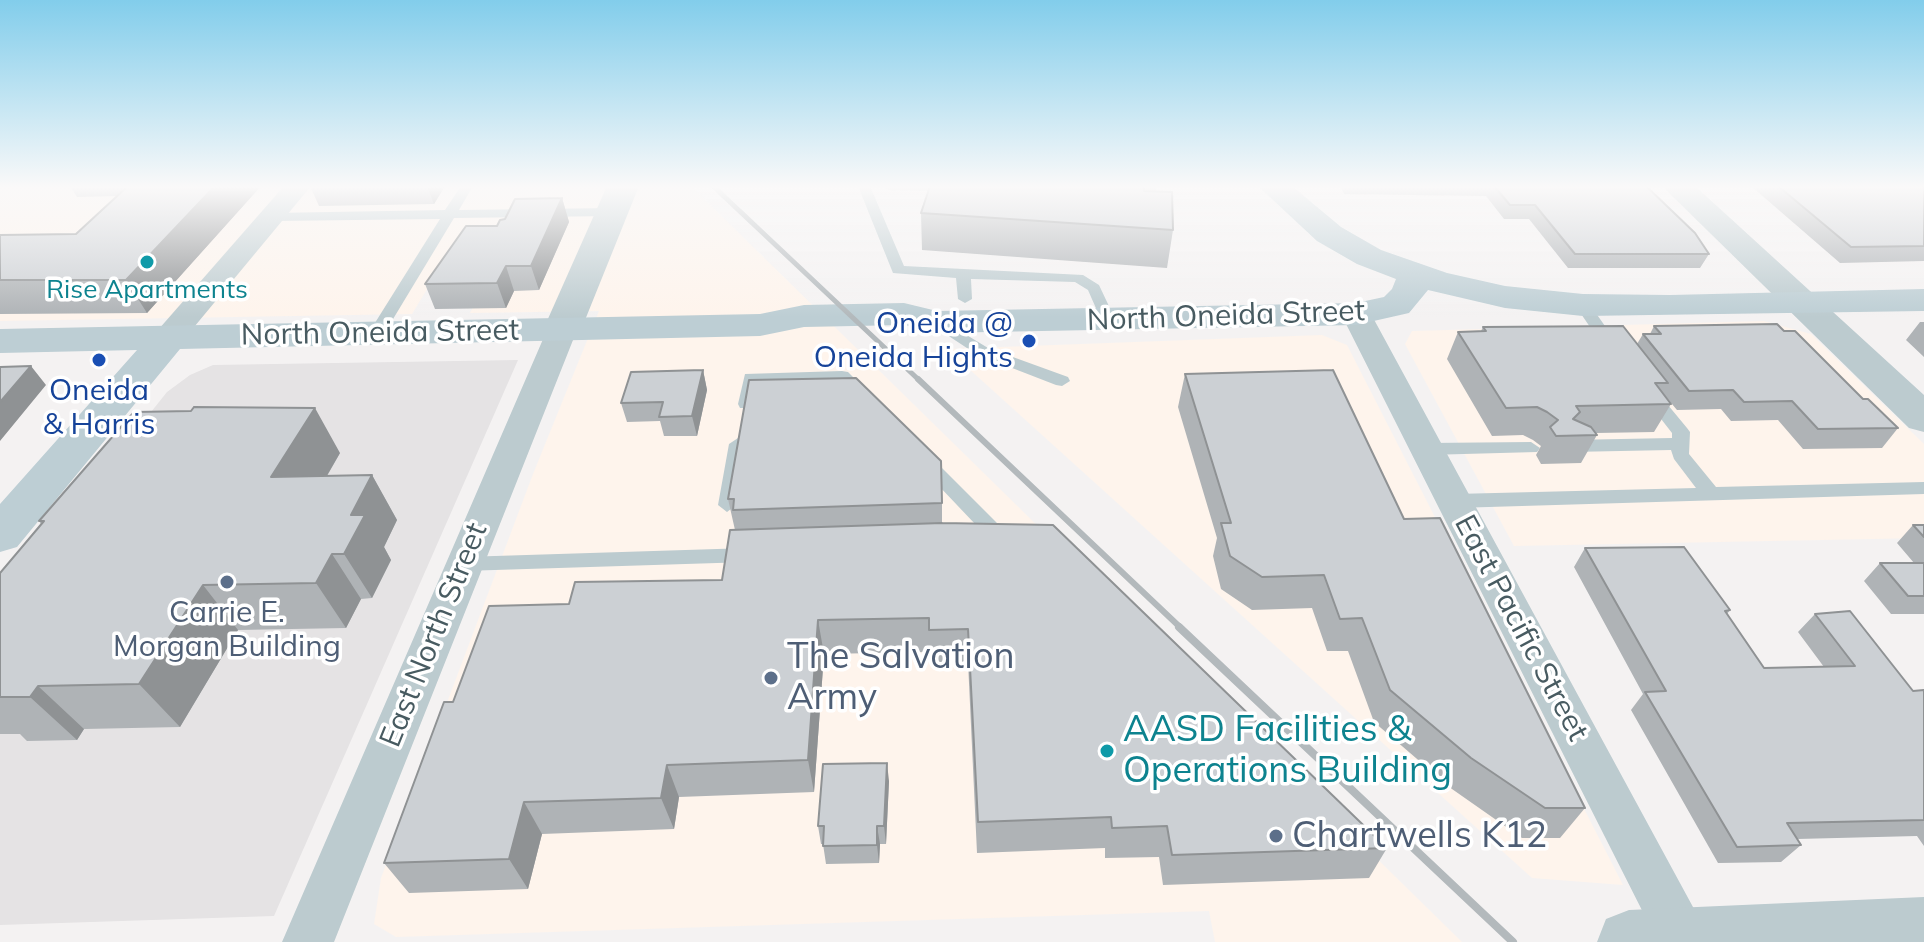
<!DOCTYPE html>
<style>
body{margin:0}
canvas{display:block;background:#f4f2f2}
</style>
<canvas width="1924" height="942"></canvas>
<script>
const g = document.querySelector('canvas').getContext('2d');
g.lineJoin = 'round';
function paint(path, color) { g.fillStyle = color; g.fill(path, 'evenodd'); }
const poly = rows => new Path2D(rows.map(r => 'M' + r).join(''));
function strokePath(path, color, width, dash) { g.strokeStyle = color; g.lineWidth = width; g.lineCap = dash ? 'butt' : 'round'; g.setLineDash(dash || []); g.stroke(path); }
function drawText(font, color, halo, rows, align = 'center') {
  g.font = font + ' Mulish,sans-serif'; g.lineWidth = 7; g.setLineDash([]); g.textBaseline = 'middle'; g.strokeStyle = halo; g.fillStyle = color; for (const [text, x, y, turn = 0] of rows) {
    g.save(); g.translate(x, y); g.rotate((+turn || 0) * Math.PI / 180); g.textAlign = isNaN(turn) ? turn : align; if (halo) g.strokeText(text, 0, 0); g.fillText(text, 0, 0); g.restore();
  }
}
const commercial = poly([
 [0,186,691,186,1462,942,1215,942,1209,911,396,937,374,924,381,878,533,474,599,311,470,313,516,226,466,225,412,314,0,321],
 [1764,321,1811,334,1924,444,1924,538,1514,546,1405,344,1412,331],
 [1322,335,1347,345,1623,885,1532,878,947,349]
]);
const education = poly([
 [518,360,274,916,0,925,0,601,167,392,190,375,213,365]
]);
const service = poly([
 [461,186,473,186,459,210,612,208,619,212,612,216,454,218,384,334,376,339,368,334,440,219,272,221,265,217,272,213,445,210,461,186],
 [858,186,870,186,904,266,1083,275,1099,285,1115,319,1107,324,1102,322,1088,290,1075,282,971,279,972,299,965,303,958,299,956,278,893,273,858,186],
 [882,186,958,186,959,187,953,191,888,190,882,186],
 [1146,186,1159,186,1147,200,1123,204,1123,198,1137,194,1146,186],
 [1583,300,1588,302,1617,343,1619,346,1617,349,1605,349,1575,305,1583,300],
 [937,317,988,348,1068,377,1070,381,1062,386,1056,385,976,354,932,325,932,319,937,317],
 [842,371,848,372,866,390,868,394,866,398,854,398,838,381,758,383,752,408,740,408,738,404,745,374,842,371],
 [1652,392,1658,393,1687,428,1690,432,1689,454,1716,487,1924,482,1924,494,1455,508,1446,501,1455,494,1696,488,1674,459,1671,450,1570,452,1561,446,1570,440,1672,438,1672,433,1644,397,1652,392],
 [738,438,747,444,736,505,727,512,718,505,729,444,738,438],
 [1531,442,1540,448,1537,452,1427,455,1418,449,1427,443,1531,442],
 [925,455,931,457,1009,535,1012,540,1009,545,995,545,919,465,916,461,925,455],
 [749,548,756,550,759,555,756,560,749,562,463,571,456,569,453,564,456,559,463,557,749,548]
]);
const minor = poly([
 [284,186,311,186,180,344,158,344,153,337,158,330,284,186],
 [1356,305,1367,308,1371,314,1712,942,1658,942,1341,314,1345,308,1356,305],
 [562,321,573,323,577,330,334,942,282,942,547,330,551,323,562,321]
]);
const tertiary = poly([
 [607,186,639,186,581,330,575,338,562,341,549,338,543,330,607,186],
 [1662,186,1695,186,1924,395,1924,432,1909,428,1662,186],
 [1924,897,1924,942,1597,942,1606,919,1629,910,1924,897]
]);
const secondary = poly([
 [1258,186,1292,186,1341,227,1381,250,1447,273,1505,286,1583,294,1670,295,1924,289,1924,311,1583,316,1505,308,1428,290,1409,313,1356,325,937,333,904,325,804,327,760,336,180,349,17,547,0,552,0,504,137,350,0,353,0,329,760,314,804,305,904,303,937,311,1356,303,1384,297,1392,289,1396,279,1357,264,1317,241,1258,186]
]);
const railFar2 = poly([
 [713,186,920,381]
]);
const railFar1 = poly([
 [918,379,1182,629]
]);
const rail = poly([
 [1179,627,1513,942]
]);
const wall = poly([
 [70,186,261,186,147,313,0,314,0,235,76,234,117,196,77,197],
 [310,186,445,186,434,204,319,206],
 [1340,186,1646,186,1709,254,1700,268,1568,268,1529,219,1504,219,1486,196,1344,194],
 [1751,186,1924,186,1924,261,1840,263],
 [1144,191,1173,230,1167,268,922,250,921,213],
 [562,198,569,222,539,290,514,291,506,308,435,309,425,284,505,219],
 [1920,322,1924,322,1924,357,1906,340],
 [1654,326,1863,399,1898,428,1882,448,1803,449,1778,420,1731,421,1721,409,1677,410,1662,392,1671,404,1654,432,1596,433,1597,435,1581,463,1541,464,1536,455,1541,446,1533,440,1523,435,1492,436,1447,359,1458,332,1481,331,1483,327,1637,344,1643,334,1650,334],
 [703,370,707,390,697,436,664,436,660,421,627,422,621,403],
 [1185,374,1404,519,1585,808,1560,838,1522,838,1452,789,1374,722,1348,651,1327,651,1312,608,1252,610,1221,589,1213,556,1217,538,1178,407],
 [340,453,327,476,372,475,397,520,384,547,391,560,372,598,361,599,346,628,238,630,180,727,84,729,77,740,27,741,20,734,0,734,0,573,41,524,39,521],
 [728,499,942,503,942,523,1387,848,1369,878,1163,885,1159,857,1105,858,1105,848,977,853,968,662,930,663,930,652,824,654,814,792,679,797,674,829,542,834,528,889,409,893,384,863,453,702,569,604,722,580,735,530],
 [1913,525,1924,525,1924,614,1891,614,1864,581,1880,563,1914,563,1897,543],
 [1585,548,1730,610,1727,614,1764,668,1824,667,1798,632,1815,614,1913,691,1924,690,1924,846,1917,836,1797,839,1801,845,1781,862,1718,863,1631,710,1643,694,1574,567],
 [889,781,886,844,880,844,879,863,826,864,823,844,821,844,818,826]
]);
const shadedWall = poly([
 [215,186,261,186,147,313,126,280],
 [427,186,445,186,434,204],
 [562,198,569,222,539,290,531,266],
 [506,266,514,291,506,308,497,283],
 [31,366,46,385,0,441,0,402],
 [703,370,707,390,697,436,692,416],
 [315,408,340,453,300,522,271,477],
 [372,475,397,520,384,547,391,560,372,598,344,554,351,515],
 [332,554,361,599,346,628,316,583],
 [203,585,238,630,180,727,139,684],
 [818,620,824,654,814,792,808,760],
 [38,686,84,729,77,740,30,697],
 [887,763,889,781,886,844,884,826],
 [667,765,679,797,674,829,661,798],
 [524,802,542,834,528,889,509,859],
 [877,826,880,844,879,863,877,845]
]);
const building = poly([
 [128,186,215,186,126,280,0,280,0,235,76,234,128,186],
 [930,186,1144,186,1144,191,1172,192,1173,230,921,213,930,186],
 [1494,186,1646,186,1695,233,1709,254,1575,254,1535,205,1510,205,1494,186],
 [1778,186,1924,186,1924,246,1851,247,1778,186],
 [562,198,531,266,506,266,497,283,425,284,466,226,497,226,500,220,505,219,515,199,562,198],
 [1777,324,1784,331,1795,331,1863,399,1868,399,1898,428,1818,429,1792,401,1744,402,1733,390,1689,391,1643,334,1661,334,1654,326,1777,324],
 [1623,326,1668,383,1655,383,1671,404,1576,406,1580,412,1573,419,1591,427,1597,435,1556,436,1550,427,1558,420,1547,412,1537,407,1506,408,1458,332,1486,331,1483,327,1623,326],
 [31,366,0,402,0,367,31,366],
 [703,370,692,416,659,417,663,402,621,403,631,372,703,370],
 [1333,370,1404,519,1440,518,1585,808,1545,808,1471,758,1390,690,1362,618,1340,619,1324,575,1262,577,1230,556,1221,523,1231,523,1185,374,1333,370],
 [856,378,941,461,942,503,733,510,734,499,728,499,749,380,856,378],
 [194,407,315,408,271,477,372,475,351,515,365,515,344,554,332,554,316,583,203,585,139,684,38,686,30,697,0,697,0,573,44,521,39,521,134,412,191,411,194,407],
 [942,523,1053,525,1387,848,1172,855,1167,826,1112,828,1111,817,978,822,968,629,929,630,929,618,818,620,808,760,667,765,661,798,524,802,509,859,384,863,444,702,453,702,489,606,569,604,575,582,722,580,730,530,942,523],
 [1913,525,1924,525,1924,537,1913,525],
 [1684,547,1730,610,1725,611,1764,668,1855,666,1815,614,1850,611,1913,691,1924,690,1924,820,1787,823,1801,845,1737,847,1645,692,1666,691,1585,548,1684,547],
 [1880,563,1924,563,1924,596,1908,596,1880,563],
 [887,763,884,826,877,826,877,845,823,846,824,826,818,826,823,764,887,763]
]);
const markers = [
 [147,262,8,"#0f9aa8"],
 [1029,341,8,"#1a4fb4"],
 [99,360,8,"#1a4fb4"],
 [227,582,8,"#5c6f8a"],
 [771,678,8,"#5c6f8a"],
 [1107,751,8,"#0f9aa8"],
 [1276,836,8,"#5c6f8a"]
];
const farCulturenames = [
 ["Rise Apartments",147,290]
];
const streetNames = [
 ["North Oneida Street",1226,316,-2],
 ["North Oneida Street",380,333,-1],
 ["East Pacific Street",1521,628,62],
 ["East North Street",434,635,-68]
];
const transitNames = [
 ["Oneida @",1013,324],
 ["Oneida Hights",1013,358],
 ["Oneida",99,391,"center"],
 ["& Harris",99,425,"center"]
];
const serviceNames = [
 ["Carrie E.",227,613],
 ["Morgan Building",227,647]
];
const nearServicenames = [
 ["The Salvation",787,657],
 ["Army",787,698],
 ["Chartwells K12",1292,836]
];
const nearCulturenames = [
 ["AASD Facilities &",1123,730],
 ["Operations Building",1123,771]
];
paint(commercial, '#fef4ec');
paint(education, '#e5e3e4');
paint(service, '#bccbcf');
paint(minor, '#bccbcf');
paint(tertiary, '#bccbcf');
paint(secondary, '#bdced4');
strokePath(railFar2, '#b3b9bc', 5);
strokePath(railFar1, '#b3b9bc', 6);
strokePath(rail, '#b3b9bc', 8);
paint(wall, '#afb3b6');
paint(shadedWall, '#8f9294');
paint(building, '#ccd0d4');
strokePath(building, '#8f9294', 2);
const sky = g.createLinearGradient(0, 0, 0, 317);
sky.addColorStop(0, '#82cdeb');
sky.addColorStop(0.59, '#faf9f9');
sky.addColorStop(1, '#faf9f900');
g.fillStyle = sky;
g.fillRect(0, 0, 1924, 317);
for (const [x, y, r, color] of markers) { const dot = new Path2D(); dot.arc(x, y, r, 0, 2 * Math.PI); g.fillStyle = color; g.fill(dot); strokePath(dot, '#fff', 3); }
drawText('26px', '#0d838f', '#fff', farCulturenames);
drawText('30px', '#485b61', '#fff', streetNames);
drawText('30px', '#164399', '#fff', transitNames, 'right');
drawText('30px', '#4e5e75', '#fff', serviceNames);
drawText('36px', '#4e5e75', '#fff', nearServicenames, 'left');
drawText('36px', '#0d838f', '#fff', nearCulturenames, 'left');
</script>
